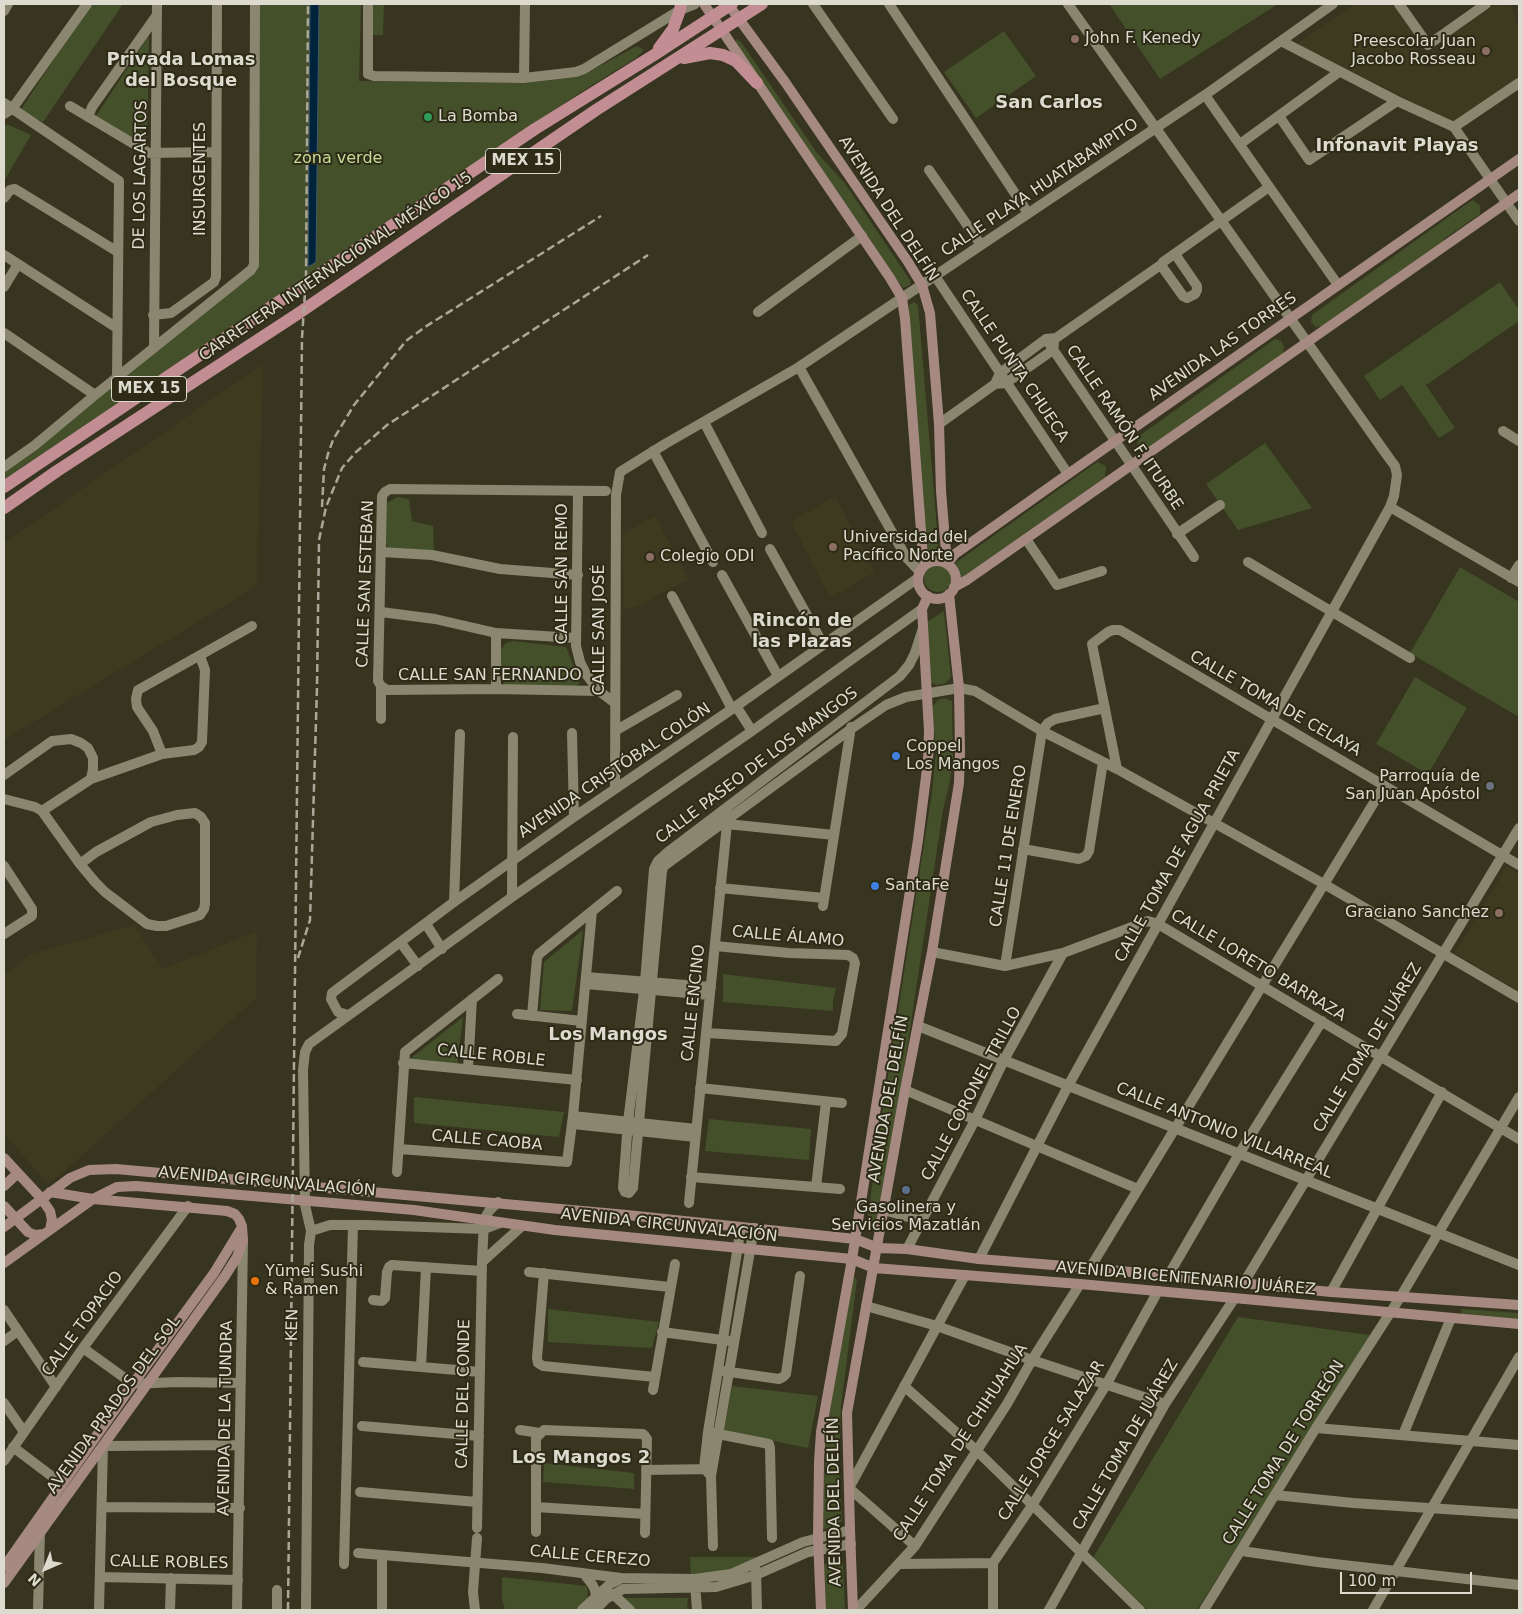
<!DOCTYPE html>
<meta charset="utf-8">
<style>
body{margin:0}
#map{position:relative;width:1523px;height:1614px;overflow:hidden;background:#373420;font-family:"DejaVu Sans",sans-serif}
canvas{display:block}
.frame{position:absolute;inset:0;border:5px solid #dddbcf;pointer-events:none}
.north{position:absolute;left:20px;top:1544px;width:50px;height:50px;-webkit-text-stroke:4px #2d2a16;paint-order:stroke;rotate:224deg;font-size:14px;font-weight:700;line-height:20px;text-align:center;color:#dddbcf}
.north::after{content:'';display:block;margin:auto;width:18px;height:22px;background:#dddbcf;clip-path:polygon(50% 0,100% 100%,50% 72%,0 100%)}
.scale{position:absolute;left:1340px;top:1572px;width:132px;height:22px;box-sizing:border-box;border:2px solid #dddbcf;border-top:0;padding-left:6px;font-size:15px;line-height:18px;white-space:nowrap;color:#dddbcf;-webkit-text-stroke:4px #2d2a16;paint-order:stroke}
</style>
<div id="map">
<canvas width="1523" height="1614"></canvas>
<div class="frame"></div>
<div class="north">N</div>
<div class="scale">100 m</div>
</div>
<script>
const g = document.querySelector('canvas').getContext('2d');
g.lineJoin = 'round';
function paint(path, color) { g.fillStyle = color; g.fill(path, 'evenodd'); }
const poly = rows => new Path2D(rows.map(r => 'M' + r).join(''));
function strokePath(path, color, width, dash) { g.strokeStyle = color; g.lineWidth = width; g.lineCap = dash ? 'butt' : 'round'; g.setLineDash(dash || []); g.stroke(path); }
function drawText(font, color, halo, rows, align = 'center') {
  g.font = font + ' "DejaVu Sans",sans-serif'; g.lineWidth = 4; g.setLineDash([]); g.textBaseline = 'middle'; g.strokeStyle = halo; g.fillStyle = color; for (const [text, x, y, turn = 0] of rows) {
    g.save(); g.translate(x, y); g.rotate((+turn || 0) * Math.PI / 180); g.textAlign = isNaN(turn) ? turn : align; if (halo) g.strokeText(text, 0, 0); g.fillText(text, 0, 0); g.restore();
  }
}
const built = poly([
 [1354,4,1393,4,1419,41,1412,46,1429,68,1460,46,1453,34,1495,4,1510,4,1519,28,1519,78,1455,123,1297,44],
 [263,364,257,586,4,740,4,543],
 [835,496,875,572,830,598,791,522],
 [655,516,689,579,636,607,622,610,624,597,622,534],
 [1507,866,1519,874,1519,992,1455,953],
 [134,925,163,969,257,931,256,998,65,1171,48,1184,4,1134,4,975,31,954]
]);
const green = poly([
 [90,4,123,4,43,122,20,111],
 [257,4,361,4,359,81,527,83,579,77,637,46,644,50,636,58,586,89,4,481,4,468,257,271],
 [370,4,384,4,383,35,370,35],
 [1109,4,1278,4,1160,79],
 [1004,31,1036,76,976,118,944,72],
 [149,35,147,150,94,119],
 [736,39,741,42,817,153,844,182,910,280,910,285,903,288,880,257,736,44],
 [7,124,31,135,4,181,4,127],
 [1473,200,1480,206,1480,214,1444,239,1442,244,1327,325,1316,327,1311,322,1312,315,1465,205],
 [1500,282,1519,310,1519,321,1426,385,1455,428,1439,438,1402,385,1380,400,1364,376],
 [914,302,918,305,939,552,936,558,930,556,928,551,921,483,908,315,909,305],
 [1275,339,1281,341,1284,346,1283,355,1144,453,1140,451,1137,446,1139,436],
 [1265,443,1312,508,1238,530,1206,484],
 [1097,462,1106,466,1105,477,962,578,956,574,954,571,954,564],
 [398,497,409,499,412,521,433,526,434,551,388,547,384,541,385,504],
 '924 578a14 14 0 1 1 28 0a14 14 0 1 1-28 0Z',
 [1460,567,1519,602,1519,717,1410,653],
 [944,611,951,677,946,683,937,685,930,682,927,622],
 [513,641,566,647,580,682,576,687,508,690,501,677,500,651,506,643],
 [1415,677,1467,708,1428,774,1376,744],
 [944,698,952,701,953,758,949,786,943,810,906,1056,877,1224,873,1222,867,1223,882,1114,932,793,936,753,932,707,938,700],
 [583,930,572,1011,540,1010,544,962],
 [723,974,836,988,833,1000,833,1011,723,1002],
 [463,1017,457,1065,406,1062],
 [414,1097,564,1112,559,1137,414,1123],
 [709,1119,811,1129,809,1160,705,1151],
 [852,1275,857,1280,841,1406,839,1465,842,1521,832,1528,822,1529,826,1434],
 [548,1309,659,1322,652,1348,548,1342],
 [1461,1309,1519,1313,1519,1320,1461,1314],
 [1238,1317,1370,1335,1197,1610,1148,1610,1093,1558],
 [732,1386,818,1396,808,1448,724,1431],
 [544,1463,634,1473,634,1489,543,1482],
 [690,1557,761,1557,717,1576,691,1577],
 [834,1562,843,1562,845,1610,826,1610,824,1564],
 [502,1577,587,1586,588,1600,578,1610,505,1610,502,1599],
 [623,1598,688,1598,687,1610,635,1610]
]);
const water = poly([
 [310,4,319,4,316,262,308,267,310,4]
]);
const street = poly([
 [368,4,368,74,374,76,524,78,576,72,584,69,680,10,695,4],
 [813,4,893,119],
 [889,4,1028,213],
 [1399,4,1428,45,1486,4],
 [4,11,8,4],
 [1281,41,1397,101,1454,127,1519,221],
 [524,78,525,4],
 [1205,95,1338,285],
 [4,103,119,181,117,377],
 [70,106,149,153,216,152],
 [4,114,12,109,87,4],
 [1279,116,1309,160,1397,101],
 [88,117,92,107,157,15],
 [1454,127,1519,83],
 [1240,144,1339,72],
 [929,170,981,245],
 [4,198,10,190,15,189,118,252],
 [4,255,117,328],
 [1162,264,1163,268,1183,296,1187,298,1195,294,1197,290,1197,286,1175,254],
 [935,276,1068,474],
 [4,287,18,264],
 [758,312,862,236],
 [153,315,171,313,210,285,214,282,216,277,217,4],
 [4,333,95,395],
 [1046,339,1194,557],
 [154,348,157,4],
 [799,367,906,557,920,572],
 [995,384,1000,373,1046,339,1056,338,1162,264,1163,262,1269,187],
 [704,422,762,533],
 [939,424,995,384,1006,383,1053,350,1054,344],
 [1503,431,1519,441],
 [653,451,713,562],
 [4,467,35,445,95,395,251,270,254,265,255,4],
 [578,492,576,646,580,662,586,674,599,691,615,703],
 [1390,507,1519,582],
 [1177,534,1220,505],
 [1026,539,1057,585,1102,571],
 [770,549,823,644],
 [382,552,432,555,500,569,578,575],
 [1248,562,1410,658],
 [722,575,778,676],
 [1511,578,1519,565],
 [672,596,732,709],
 [381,612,435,619,496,633,575,638],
 [923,628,915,653,909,665,900,676,668,852,658,861,654,869,645,982,628,1122,623,1188,625,1192,629,1193,633,1188,662,871,664,866,851,729,886,705,906,697,959,688,975,691,1042,731,1117,769,1324,884,1519,998],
 [381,686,387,690,496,689,599,691],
 [496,689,496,633],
 [736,706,752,731],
 [381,719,381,686,378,681,382,496,385,492,390,489,606,491],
 [615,731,677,695],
 [572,733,574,817],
 [162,754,153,731,137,707,136,699,138,690,252,626],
 [1117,769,1092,644,1108,632,1113,630,1120,630,1519,865],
 [4,775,52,741,71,739,81,743,88,748,93,758,93,769,91,779],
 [615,789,616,495,620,472,665,444,799,367,1205,95,1333,4],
 [4,799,35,807,42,811,80,864,95,882,105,892,147,924,157,926,166,926,200,915,204,909,205,904,205,823,201,817,195,813,177,815,151,822,96,852,80,864],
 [42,811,91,779,162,754,194,750,199,747,202,742,205,670,200,656],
 [727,824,834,835],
 [1023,849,1079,859,1086,856,1089,851,1103,762],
 [4,866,32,909,32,916,4,934],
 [720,888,824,898],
 [512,897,513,737],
 [454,902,460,734],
 [823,906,851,727],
 [426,924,442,949],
 [401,943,418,966],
 [932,952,1005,966,1063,953,1148,921,1158,924,1519,1139],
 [1005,966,1042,731,1048,723,1055,719,1105,708],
 [586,977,711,987],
 [586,984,710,995],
 [517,1014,582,1021],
 [348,1015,338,1012,331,999,332,993,454,902,574,817,732,709,918,578],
 [532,1016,537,958,539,954,617,891],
 [918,1026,1519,1265],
 [707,1033,836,1041,842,1034,855,963,853,958,848,955,789,953,715,946],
 [403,1063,577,1080],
 [468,1069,472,999],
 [700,1088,842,1103],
 [905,1090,1138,1189],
 [573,1116,696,1129],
 [573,1124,695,1137],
 [400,1149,567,1162,573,1116,592,911],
 [397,1172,405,1052,498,979],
 [691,1177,840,1189],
 [816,1187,826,1102],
 [689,1203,728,814],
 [884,1210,922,1221],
 [311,1231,305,1205,303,1070,305,1052,309,1044,512,897,752,731,922,609],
 [907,1249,975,1120,1004,1060,1063,953],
 [979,1259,1068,1086,1390,507,1394,496,1397,475,1395,466,1389,458,1068,4],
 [482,1262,522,1226],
 [1090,1268,1384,786],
 [529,1272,670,1287],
 [544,1273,537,1358,538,1363,543,1366,655,1377],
 [1168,1276,1239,1154,1322,1021],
 [1243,1284,1519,828],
 [1331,1292,1442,1092],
 [373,1300,382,1301,385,1298,387,1272,389,1267,392,1265,482,1271],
 [866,1306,937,1326,1032,1360,1165,1404],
 [4,1310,56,1387],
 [662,1332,730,1341],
 [4,1341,18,1331],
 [83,1348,133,1384,177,1382,241,1383],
 [363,1362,480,1372],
 [421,1367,426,1267],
 [723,1371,779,1379,783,1377,786,1374,800,1276],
 [904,1386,976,1450,1140,1610],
 [653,1390,675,1264],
 [4,1403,24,1432],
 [362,1426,479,1436],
 [1316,1428,1519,1445],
 [520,1430,540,1433],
 [713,1433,769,1444,770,1448,772,1538],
 [1403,1435,1451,1318],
 [103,1446,239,1445],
 [13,1447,62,1484],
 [4,1461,83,1348,188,1206],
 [646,1470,710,1469],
 [711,1476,704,1468,708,1432,741,1227],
 [360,1492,477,1502],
 [1275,1495,1353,1503,1519,1514],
 [102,1507,240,1508],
 [536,1507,645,1514],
 [477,1528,482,1262,484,1220,489,1211,498,1202],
 [536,1532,536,1438,544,1430,643,1434,645,1436,647,1439,645,1533],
 [713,1546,711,1476,754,1228],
 [915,1546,849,1488,965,1275],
 [1242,1551,1317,1562,1519,1585],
 [358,1553,542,1568,621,1578,695,1579,731,1574,803,1542,850,1530],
 [382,1555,382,1610],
 [344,1564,353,1225],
 [900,1564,993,1563],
 [756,1570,757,1610],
 [584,1574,592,1584,595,1590,596,1596],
 [100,1577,238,1580],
 [695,1582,697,1610],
 [613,1594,630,1610],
 [38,1610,40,1531],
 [99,1610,103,1446],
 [170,1610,171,1578],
 [237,1610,243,1241],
 [277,1610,277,1590],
 [306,1610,309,1245,311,1231,330,1225,367,1225,484,1229,500,1223],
 [475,1610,473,1592,477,1538],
 [582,1610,610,1584,620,1579],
 [595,1610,606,1599,623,1589,716,1587,756,1575,808,1552,851,1544],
 [856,1610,915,1546,1007,1404,1032,1360,1080,1284],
 [993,1610,993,1563,1033,1504,1106,1385,1158,1291],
 [1049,1610,1165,1404,1234,1299],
 [1204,1610,1316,1428,1401,1296,1519,1097],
 [1373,1610,1519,1357]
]);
const secondary = poly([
 [704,4,890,278,902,298,905,319,923,557,925,565],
 [728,4,785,82,908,262,922,285,930,313,939,424,941,491,946,552,943,562],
 '918 580a19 19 0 1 1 38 0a19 19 0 1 1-38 0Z',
 [947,564,955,554,1068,474,1519,159],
 [954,587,967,580,1519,194],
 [4,1158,41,1198,50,1211,52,1220,50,1230],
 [4,1186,17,1174],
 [4,1206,28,1232,35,1235,44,1234],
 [4,1227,70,1178,89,1170,116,1169,627,1215,855,1239,878,1248,907,1249,979,1259,1090,1268,1331,1292,1519,1305],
 [4,1263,93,1199,117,1187,136,1186,414,1210,555,1230,852,1259,874,1268,1080,1284,1519,1324],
 [4,1567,133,1384,214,1273,242,1227],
 [4,1583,225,1276,237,1257,243,1240,242,1226,239,1219,235,1214,227,1211,93,1199,50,1192],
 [821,1610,818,1538,819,1462,821,1432,852,1259,918,840,928,761,929,731,922,609,928,596],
 [853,1610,850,1530,847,1413,905,1090,932,952,959,783,960,752,959,688,949,594]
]);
const primary = poly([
 [659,48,673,29,680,10,681,4],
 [684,58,710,53,723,55,736,61,757,83],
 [4,487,535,129,654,55,732,4],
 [4,508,57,471,296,315,596,110,762,4]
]);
const rail = poly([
 [322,507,324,469,328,454,333,440,354,405,406,341,425,327,601,216],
 [298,958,310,920,317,687,319,540,326,507,342,468,356,452,387,425,648,255],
 [288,1610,302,338,306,277,308,4]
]);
const markers = [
 [1075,39,5,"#8d6e63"],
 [1486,51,5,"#8d6e63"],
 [428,117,5,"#2e9e5b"],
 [833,547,5,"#8d6e63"],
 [650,557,5,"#8d6e63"],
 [896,756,5,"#3f7fe0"],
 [1490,786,5,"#6b7280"],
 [875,886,5,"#3f7fe0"],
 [1499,913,5,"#8d6e63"],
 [906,1190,5,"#5c6f8a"],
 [255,1281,5,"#e8710a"]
];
const shields = [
 [523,161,75],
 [149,389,75]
];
const shieldNames = [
 ["MEX 15",523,161],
 ["MEX 15",149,389]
];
const poiNames = [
 ["John F. Kenedy",1085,39],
 ["Preescolar Juan",1476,42,"right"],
 ["Jacobo Rosseau",1476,60,"right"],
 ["La Bomba",438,117],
 ["Universidad del",843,538],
 ["Pacífico Norte",843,556],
 ["Colegio ODI",660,557],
 ["Coppel",906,747],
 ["Los Mangos",906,765],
 ["Parroquía de",1480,777,"right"],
 ["San Juan Apóstol",1480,795,"right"],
 ["SantaFe",885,886],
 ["Graciano Sanchez",1489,913,"right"],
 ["Gasolinera y",906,1208,"center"],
 ["Servicios Mazatlán",906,1226,"center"],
 ["Yūmei Sushi",265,1272],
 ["& Ramen",265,1290]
];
const parkNames = [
 ["zona verde",338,159]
];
const streetNames = [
 ["DE LOS LAGARTOS",141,175,-89],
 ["INSURGENTES",201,179,-90],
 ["CALLE PLAYA HUATABAMPITO",1040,188,-34],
 ["AVENIDA DEL DELFÍN",888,209,57],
 ["CARRETERA INTERNACIONAL MÉXICO 15",336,267,-34],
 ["AVENIDA LAS TORRES",1223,347,-35],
 ["CALLE PUNTA CHUECA",1014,366,56],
 ["CALLE RAMÓN F. ITURBE",1124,428,56],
 ["CALLE SAN REMO",563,574,-90],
 ["CALLE SAN ESTEBAN",366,584,-88],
 ["CALLE SAN JOSÉ",600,630,-90],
 ["CALLE SAN FERNANDO",490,676],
 ["CALLE TOMA DE CELAYA",1275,704,30],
 ["CALLE PASEO DE LOS MANGOS",757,766,-37],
 ["AVENIDA CRISTÓBAL COLÓN",615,771,-34],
 ["CALLE 11 DE ENERO",1009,846,-81],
 ["CALLE TOMA DE AGUA PRIETA",1178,856,-61],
 ["CALLE ÁLAMO",788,937,5],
 ["CALLE LORETO BARRAZA",1258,966,31],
 ["CALLE ENCINO",694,1003,-84],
 ["CALLE TOMA DE JUÁREZ",1368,1048,-59],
 ["CALLE ROBLE",491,1056,6],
 ["CALLE CORONEL TRILLO",972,1094,-62],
 ["AVENIDA DEL DELFÍN",889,1099,-80],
 ["CALLE ANTONIO VILLARREAL",1224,1131,22],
 ["CALLE CAOBA",487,1141,5],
 ["AVENIDA CIRCUNVALACIÓN",267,1182,5],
 ["AVENIDA CIRCUNVALACIÓN",669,1226,6],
 ["AVENIDA BICENTENARIO JUÁREZ",1186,1279,5],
 ["CALLE TOPACIO",83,1324,-54],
 ["KEN",293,1325,-89],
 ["CALLE DEL CONDE",464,1394,-89],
 ["AVENIDA PRADOS DEL SOL",114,1405,-54],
 ["AVENIDA DE LA TUNDRA",226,1418,-89],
 ["CALLE JORGE SALAZAR",1052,1441,-58],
 ["CALLE TOMA DE CHIHUAHUA",961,1443,-57],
 ["CALLE TOMA DE JUÁREZ",1126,1445,-60],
 ["CALLE TOMA DE TORREÓN",1284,1453,-58],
 ["AVENIDA DEL DELFÍN",835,1502,-91],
 ["CALLE CEREZO",590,1557,5],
 ["CALLE ROBLES",169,1563,1]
];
const neighbourhoodNames = [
 ["Privada Lomas",181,60],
 ["del Bosque",181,81],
 ["San Carlos",1049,103],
 ["Infonavit Playas",1397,146],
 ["Rincón de",802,621],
 ["las Plazas",802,642],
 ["Los Mangos",608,1035],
 ["Los Mangos 2",581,1458]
];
paint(built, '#3e3a1f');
paint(green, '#44502a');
paint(water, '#00233c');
strokePath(water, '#425a68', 1);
strokePath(street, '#8a8670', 10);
strokePath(secondary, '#a68a82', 10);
strokePath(primary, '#c28e94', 12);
strokePath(rail, '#aaa799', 2.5, [8, 4]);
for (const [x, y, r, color] of markers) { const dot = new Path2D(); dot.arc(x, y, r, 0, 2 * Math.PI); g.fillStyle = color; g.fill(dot); strokePath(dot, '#2d2a16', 2); }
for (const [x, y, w] of shields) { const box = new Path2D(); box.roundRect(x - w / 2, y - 12.5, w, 25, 4); g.fillStyle = '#2d2a16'; g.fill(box); strokePath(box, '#dddbcf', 1); }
drawText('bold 15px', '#dddbcf', null, shieldNames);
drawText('16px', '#dddbcf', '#2d2a16', poiNames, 'left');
drawText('16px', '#c6dd99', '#2d2a16', parkNames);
drawText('16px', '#dddbcf', '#2d2a16', streetNames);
drawText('bold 18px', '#dddbcf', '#2d2a16', neighbourhoodNames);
</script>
